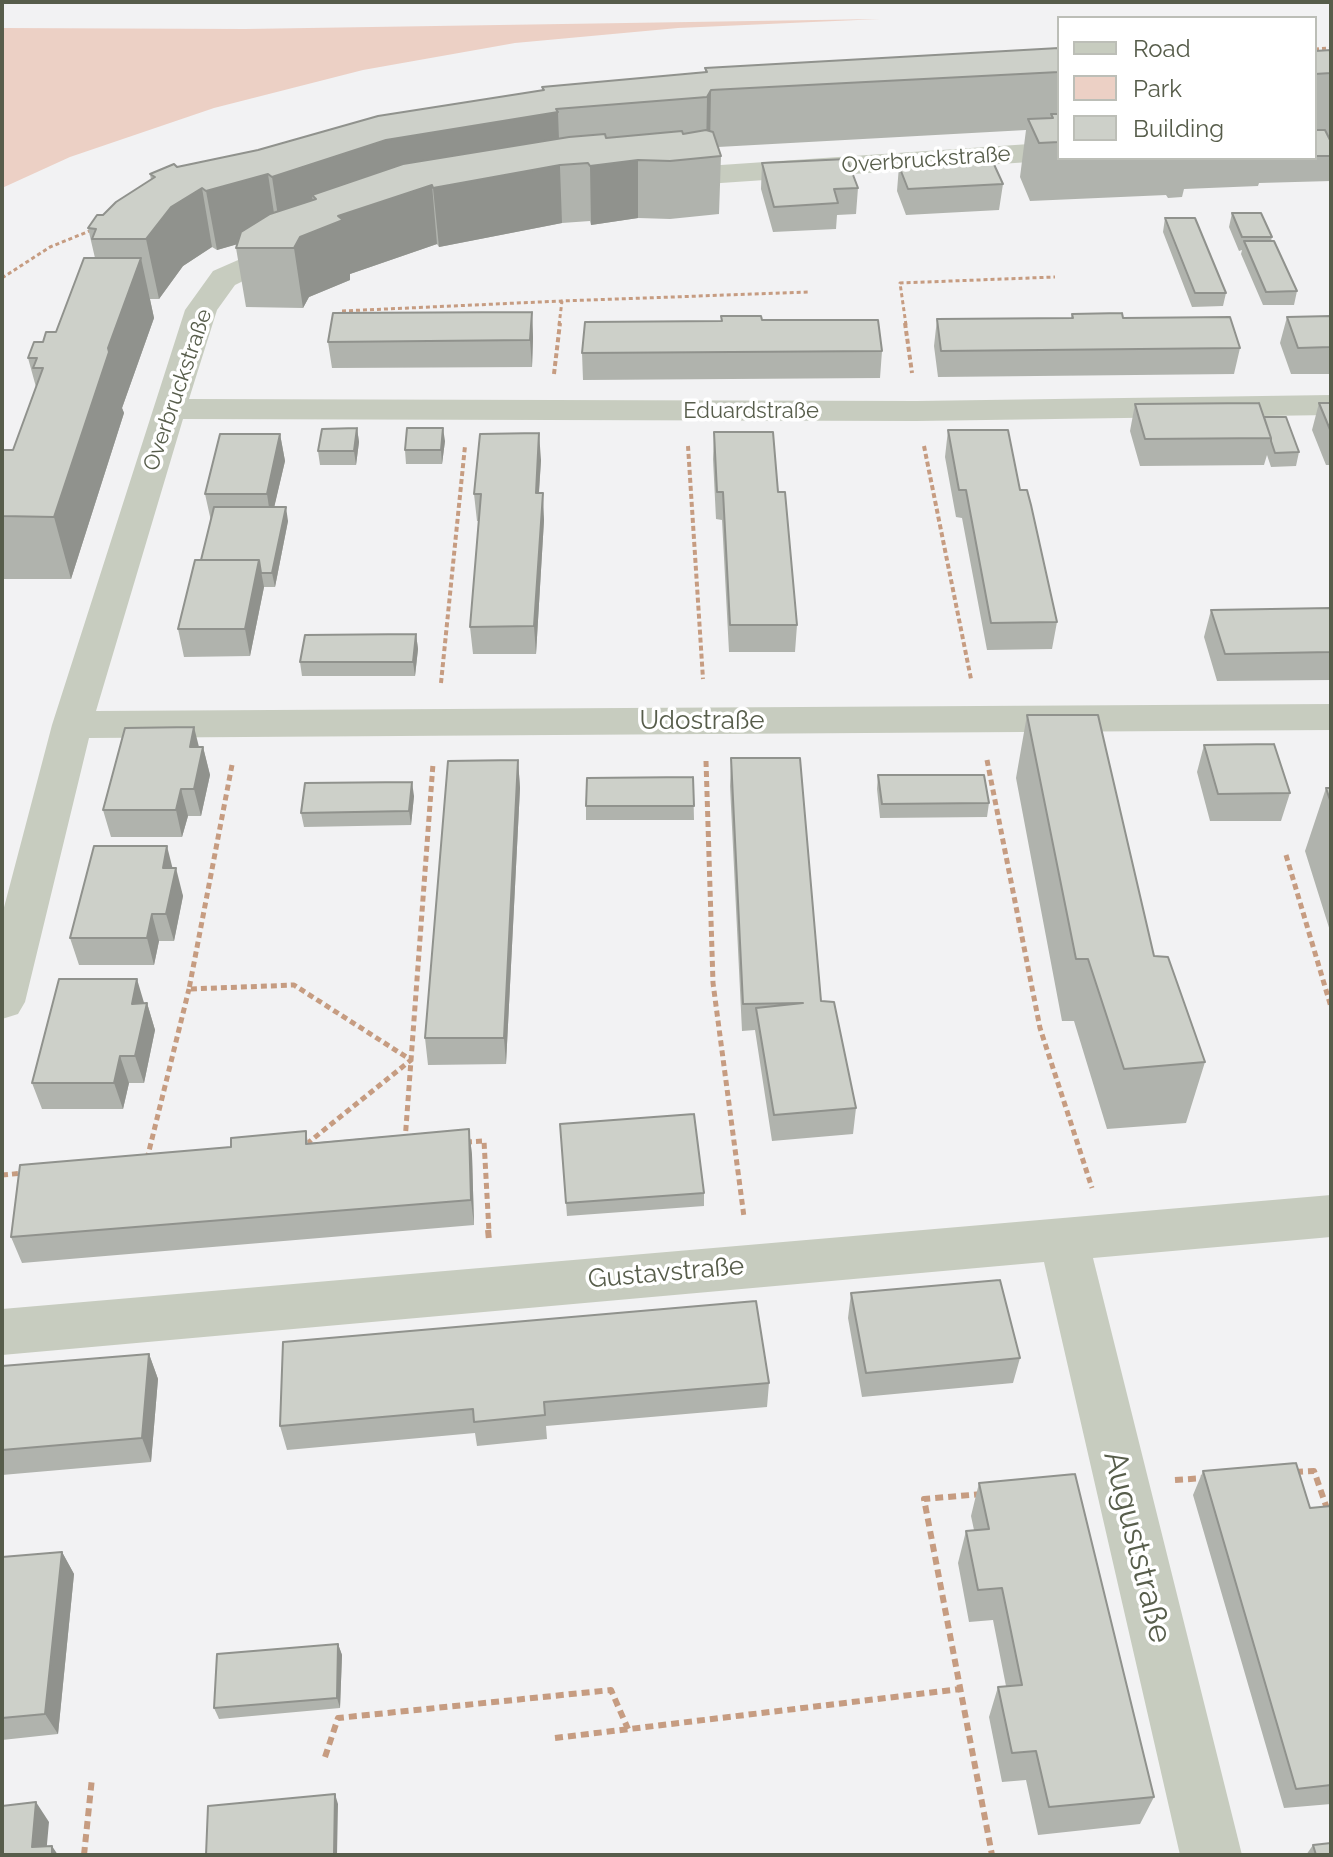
<!DOCTYPE html>
<meta charset="utf-8">
<style>
body{margin:0}
#map{position:relative;width:1333px;height:1857px;overflow:hidden;background:#f2f2f3;font-family:Raleway,sans-serif}
canvas{display:block}
.frame{position:absolute;inset:0;border:4px solid #575d4b;pointer-events:none}
.legend{position:absolute;left:1057px;top:16px;width:260px;height:144px;box-sizing:border-box;background:#fff;border:2px solid #bcbeb7;margin:0;padding:10px 14px;list-style:none;font-size:24px;color:#575d4b}
.legend li{display:flex;align-items:center;gap:16px;height:40px}
.legend b{width:40px;border:2px solid #bcbeb7}
</style>
<div id="map">
<canvas width="1333" height="1857"></canvas>
<div class="frame"></div>
<ul class="legend">
<li><b style="height:10px;background:#c7ccbf"></b>Road</li>
<li><b style="height:22px;background:#ecd0c5"></b>Park</li>
<li><b style="height:22px;background:#cdd0c9"></b>Building</li>
</ul>
</div>
<script>
const g = document.querySelector('canvas').getContext('2d');
g.lineJoin = 'round';
function paint(path, color) { g.fillStyle = color; g.fill(path, 'evenodd'); }
const poly = rows => new Path2D(rows.map(r => 'M' + r).join(''));
function strokePath(path, color, width, dash) { g.strokeStyle = color; g.lineWidth = width; g.lineCap = dash ? 'butt' : 'round'; g.setLineDash(dash || []); g.stroke(path); }
function drawText(font, color, halo, rows, align = 'center') {
  g.font = font + ' Raleway,sans-serif'; g.lineWidth = 7; g.setLineDash([]); g.textBaseline = 'middle'; g.strokeStyle = halo; g.fillStyle = color; for (const [text, x, y, turn = 0] of rows) {
    g.save(); g.translate(x, y); g.rotate((+turn || 0) * Math.PI / 180); g.textAlign = isNaN(turn) ? turn : align; if (halo) g.strokeText(text, 0, 0); g.fillText(text, 0, 0); g.restore();
  }
}
const green = poly([
 [880,19,678,28,515,43,363,70,214,108,70,157,2,188,2,28,245,29]
]);
const pathFar3 = poly([
 [1315,49,1331,48],
 [2,278,50,247,92,230],
 [342,311,562,301],
 [559,325,562,301,809,292],
 [906,325,900,283,1055,277]
]);
const pathFar2 = poly([
 [905,323,912,373],
 [554,374,560,323],
 [688,446,703,679],
 [924,446,971,679],
 [441,683,465,446]
]);
const pathFar1 = poly([
 [987,760,1040,1028,1092,1188],
 [706,761,713,983,744,1217],
 [232,765,189,989,294,985,411,1060,304,1146],
 [1286,855,1331,1007],
 [405,1141,433,764],
 [466,1142,484,1141,489,1232],
 [147,1159,189,989],
 [2,1175,25,1173]
]);
const path = poly([
 [488,1230,489,1240],
 [1295,1472,1314,1471,1331,1520],
 [1175,1480,1205,1478],
 [982,1494,924,1499,992,1855],
 [555,1738,960,1689],
 [325,1757,338,1718,611,1690,628,1729],
 [84,1855,92,1778]
]);
const street = poly([
 [1059,142,1059,158,1066,158,1059,160,662,187,652,184,647,178,652,172,662,169,1059,142],
 [293,236,304,239,308,245,304,251,235,285,217,310,189,399,917,401,1331,395,1331,415,917,421,183,419,96,711,1331,704,1331,730,89,738,25,1002,18,1014,2,1019,2,915,52,725,185,310,213,271,293,236],
 [1331,1195,1331,1237,1093,1258,1242,1855,1180,1855,1044,1262,2,1355,2,1309,1331,1195]
]);
const wall = poly([
 [1059,48,1059,158,1315,158,1315,51,1331,50,1331,181,1259,183,1258,186,1184,189,1182,197,1168,198,1166,195,1030,201,1020,177,1026,130,718,147,721,156,719,214,670,219,638,218,591,225,590,221,562,223,439,247,437,244,350,274,350,280,309,297,303,308,246,307,236,248,237,244,217,250,212,247,183,266,159,299,150,299,154,318,122,408,124,413,71,579,2,579,2,450,13,450,36,387,28,358,43,342,56,332,95,258,88,228,103,215,151,180,150,174,177,167,542,90,542,87,705,72,705,68],
 [762,163,858,188,856,214,837,215,836,229,773,232,761,189],
 [899,166,1003,184,999,210,906,215,897,191],
 [1232,213,1272,237,1271,241,1297,291,1294,305,1263,305,1241,254,1242,250,1239,251,1229,227],
 [1165,218,1226,293,1223,306,1192,307,1163,232],
 [532,312,533,338,532,367,332,368,328,342],
 [1072,314,1240,348,1234,374,938,377,934,346,937,319,1071,318],
 [1331,316,1331,374,1291,374,1280,343,1287,317],
 [762,320,882,351,880,378,583,380,582,353],
 [1319,403,1331,403,1331,465,1326,465,1312,430],
 [1135,404,1264,417,1299,452,1296,466,1271,467,1267,455,1264,465,1140,466,1130,431],
 [357,428,359,442,356,465,320,465,318,451],
 [948,430,1020,490,1057,622,1052,649,987,650,962,518,956,517,945,457],
 [714,432,778,492,797,625,795,652,729,652,722,520,716,519,713,459],
 [280,434,285,461,274,507,288,521,275,587,264,587,250,656,184,657,178,629,201,560,211,521,205,494],
 [445,441,442,464,406,464,405,450],
 [541,460,539,493,544,520,536,654,473,654,470,627,479,521,477,521,474,494],
 [1331,608,1331,680,1217,681,1204,637,1211,610],
 [416,634,418,649,415,676,302,676,300,662],
 [1027,715,1205,1062,1186,1123,1107,1129,1074,1021,1062,1021,1016,778],
 [1204,745,1290,793,1281,821,1210,821,1197,772],
 [199,747,203,747,210,775,201,816,188,816,182,837,111,837,103,810],
 [731,758,821,1001,856,1108,853,1134,772,1141,755,1030,742,1031,730,786],
 [518,760,520,788,506,1064,428,1065,425,1038],
 [878,775,989,803,987,817,880,818,877,789],
 [693,777,694,820,586,820,586,806],
 [1326,788,1331,788,1331,934,1305,851],
 [414,796,411,825,304,827,301,813],
 [173,868,183,896,174,941,159,941,154,965,79,965,70,938],
 [147,1003,155,1030,144,1083,129,1083,123,1109,42,1109,32,1083,145,1004],
 [560,1124,704,1193,704,1206,567,1216],
 [469,1129,472,1155,474,1225,22,1263,11,1237,231,1147,306,1131,308,1143],
 [851,1293,1020,1358,1013,1383,862,1397,848,1318],
 [283,1342,769,1383,767,1407,546,1426,547,1439,477,1446,475,1433,287,1450,280,1426],
 [149,1354,158,1379,151,1462,2,1475,2,1366],
 [1203,1471,1310,1508,1331,1506,1331,1804,1284,1808,1193,1495],
 [979,1483,1154,1797,1140,1824,1038,1835,1026,1780,1002,1782,989,1717,998,1687,1006,1686,993,1620,969,1622,958,1563,966,1531,974,1530,971,1516],
 [62,1552,74,1574,58,1734,2,1740,2,1557],
 [338,1644,342,1655,340,1708,219,1719,214,1708],
 [1313,1845,1331,1855,1306,1855]
]);
const shadedWall = poly([
 [711,90,710,148,706,154,707,97],
 [558,112,562,223,439,247,433,188,432,185,437,244,350,274,350,280,309,297,303,308,294,248,300,237,339,222,338,216,320,223,316,199,312,195,316,224,281,236,272,177,386,140],
 [638,160,638,218,591,225,590,166],
 [268,174,277,233,217,250,206,191],
 [202,188,212,247,183,266,159,299,146,239,171,207],
 [141,258,154,318,122,408,124,413,71,579,54,517,108,348],
 [532,312,533,338,532,367,530,340],
 [357,428,359,442,356,465,354,451],
 [443,428,445,441,442,464,441,450],
 [539,433,541,460,537,520,536,493],
 [280,434,285,461,271,521,267,494],
 [543,493,544,520,536,654,534,626],
 [286,507,288,521,275,587,272,573],
 [259,560,264,587,250,656,245,629],
 [416,634,418,649,415,676,413,662],
 [194,727,201,755,190,747],
 [203,747,210,775,201,816,194,789],
 [518,760,520,788,506,1064,504,1038],
 [412,782,414,796,411,825,409,811],
 [181,789,188,816,182,837,176,810],
 [167,846,174,874,163,868],
 [176,868,183,896,174,941,166,914],
 [152,914,159,941,154,965,147,938],
 [137,979,145,1006,132,1004],
 [147,1003,155,1030,144,1083,135,1056],
 [120,1056,129,1083,123,1109,114,1083],
 [469,1129,472,1155,474,1225,471,1200],
 [149,1354,158,1379,151,1462,142,1438],
 [62,1552,74,1574,58,1734,45,1714],
 [338,1644,342,1655,340,1708,337,1698],
 [335,1794,338,1804,337,1855,334,1855],
 [36,1802,49,1822,46,1855,32,1847],
 [52,1846,58,1855,52,1855]
]);
const building = poly([
 [1059,48,1059,72,711,90,707,97,556,109,558,112,386,140,272,177,268,174,206,191,202,188,171,207,146,239,92,239,96,229,88,228,97,215,103,215,116,202,155,177,150,174,174,164,177,167,258,150,378,116,544,90,542,87,707,72,705,68,1059,48],
 [1331,50,1331,73,1315,74,1315,51,1331,50],
 [1051,114,1059,114,1059,142,1039,143,1028,119,1053,118,1051,114],
 [706,130,713,132,721,156,670,161,638,160,590,166,588,163,560,165,433,188,432,185,338,216,343,220,300,237,294,248,236,248,241,232,270,214,316,199,312,195,403,164,569,137,605,134,606,138,682,131,683,134,706,130],
 [1315,130,1325,130,1331,142,1331,156,1315,156,1315,130],
 [847,159,858,188,834,189,838,203,774,207,762,163,847,159],
 [992,160,1003,184,908,189,899,166,992,160],
 [1232,213,1261,213,1272,237,1242,237,1232,213],
 [1165,218,1195,218,1226,293,1195,293,1165,218],
 [1244,241,1274,241,1297,291,1266,292,1244,241],
 [84,258,141,258,108,348,109,352,54,517,2,516,2,450,13,450,43,368,33,368,37,358,28,358,34,342,43,342,46,332,56,332,84,258],
 [532,312,530,340,328,342,333,313,532,312],
 [1122,313,1123,318,1230,317,1240,348,941,351,937,319,1073,318,1072,314,1122,313],
 [721,316,761,316,762,320,878,320,882,351,582,353,585,322,722,321,721,316],
 [1331,316,1331,347,1298,348,1287,317,1331,316],
 [1259,403,1271,438,1145,439,1135,404,1259,403],
 [1319,403,1331,403,1331,432,1319,403],
 [1264,417,1286,417,1299,452,1275,453,1271,441,1271,438,1264,417],
 [357,428,354,451,318,451,322,429,357,428],
 [407,428,443,428,441,450,405,450,407,428],
 [948,430,1008,430,1020,490,1027,490,1031,505,1057,622,991,623,966,490,959,490,948,430],
 [714,432,773,432,778,492,785,492,797,625,730,625,723,492,717,492,714,432],
 [539,433,536,493,543,493,534,626,470,627,481,494,474,494,480,434,539,433],
 [220,434,280,434,267,494,205,494,220,434],
 [214,507,286,507,272,573,261,573,259,560,201,560,214,507],
 [195,560,259,560,245,629,178,629,195,560],
 [1331,608,1331,652,1225,654,1211,610,1331,608],
 [416,634,413,662,300,662,305,635,416,634],
 [1027,715,1098,715,1154,956,1168,957,1205,1062,1124,1069,1088,959,1076,959,1027,715],
 [194,727,190,747,203,747,194,789,181,789,176,810,103,810,125,728,194,727],
 [1274,744,1290,793,1218,794,1204,745,1274,744],
 [731,758,800,758,821,1001,834,1002,856,1108,774,1115,756,1008,803,1003,743,1004,731,758],
 [518,760,504,1038,425,1038,448,761,518,760],
 [878,775,984,775,989,803,882,804,878,775],
 [693,777,694,806,586,806,587,778,693,777],
 [412,782,409,811,301,813,305,783,412,782],
 [1326,788,1331,788,1331,803,1326,788],
 [94,846,167,846,163,868,176,868,166,914,152,914,147,938,70,938,94,846],
 [59,979,137,979,132,1004,147,1003,135,1056,120,1056,114,1083,32,1083,59,979],
 [694,1114,704,1193,566,1203,560,1124,694,1114],
 [469,1129,471,1200,11,1237,20,1165,231,1147,231,1138,306,1131,306,1144,469,1129],
 [1000,1280,1020,1358,866,1373,851,1293,1000,1280],
 [756,1301,769,1383,544,1402,545,1415,474,1422,473,1409,280,1426,283,1342,756,1301],
 [149,1354,142,1438,2,1450,2,1366,149,1354],
 [1296,1463,1310,1508,1331,1506,1331,1567,1330,1567,1331,1571,1331,1785,1296,1789,1203,1471,1296,1463],
 [1075,1474,1154,1797,1049,1807,1036,1751,1012,1753,998,1687,1022,1685,1002,1588,978,1590,966,1531,989,1529,979,1483,1075,1474],
 [62,1552,45,1714,2,1718,2,1557,62,1552],
 [338,1644,337,1698,214,1708,217,1654,338,1644],
 [335,1794,334,1855,206,1855,208,1806,335,1794],
 [36,1802,32,1847,52,1846,52,1855,2,1855,2,1806,36,1802],
 [1331,1843,1331,1855,1316,1855,1313,1845,1331,1843]
]);
const farStreetnames = [
 ["Overbruckstraße",926,160,-4],
 ["Overbruckstraße",178,390,-71],
 ["Eduardstraße",751,411]
];
const streetNames = [
 ["Udostraße",702,721],
 ["Gustavstraße",666,1273,-5]
];
const nearStreetnames = [
 ["Auguststraße",1137,1547,76]
];
paint(green, '#ecd0c5');
strokePath(pathFar3, '#c69c81', 3, [4, 3]);
strokePath(pathFar2, '#c69c81', 4, [5, 3]);
strokePath(pathFar1, '#c69c81', 5, [6, 4]);
strokePath(path, '#c69c81', 6, [8, 5]);
paint(street, '#c7ccbf');
paint(wall, '#b0b3ad');
paint(shadedWall, '#90928d');
paint(building, '#cdd0c9');
strokePath(building, '#90928d', 2);
drawText('22px', '#575d4b', '#fff', farStreetnames);
drawText('26px', '#575d4b', '#fff', streetNames);
drawText('32px', '#575d4b', '#fff', nearStreetnames);
</script>
